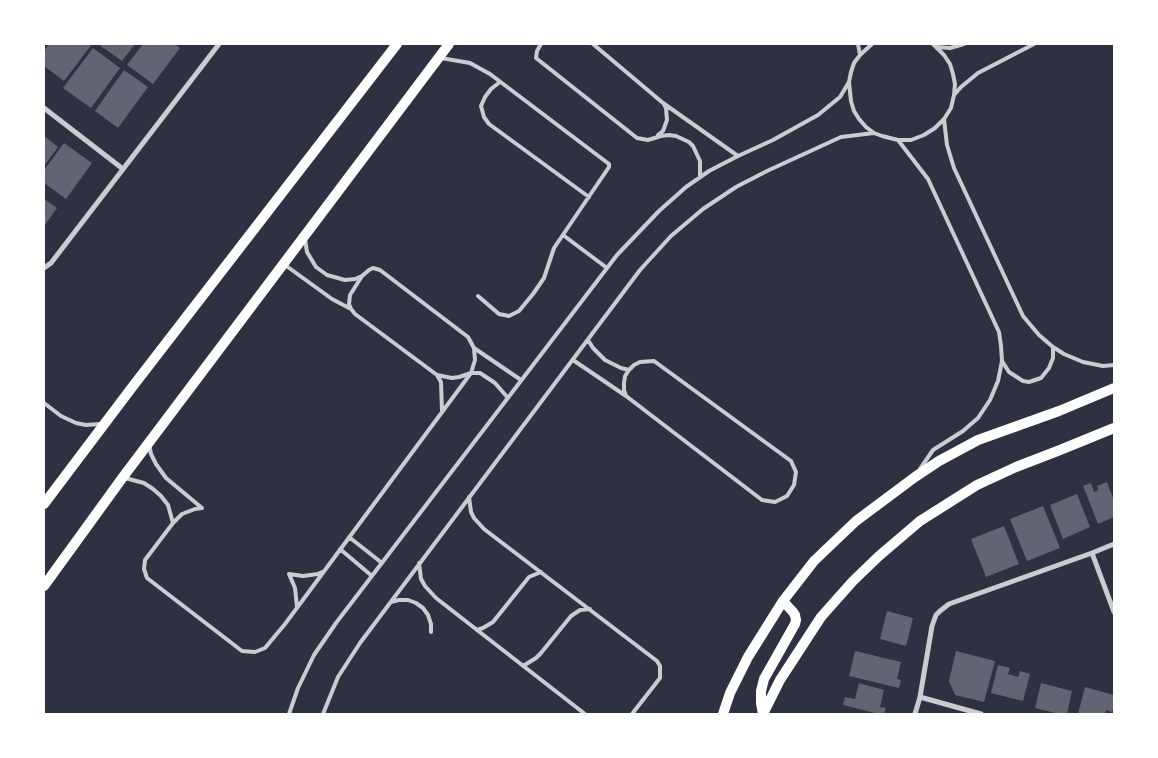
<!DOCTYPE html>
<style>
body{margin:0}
#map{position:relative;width:1158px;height:758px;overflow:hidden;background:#2d3142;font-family:"IBM Plex Sans",sans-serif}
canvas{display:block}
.frame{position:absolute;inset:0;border:45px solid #fff;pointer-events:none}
</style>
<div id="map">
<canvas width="1158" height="758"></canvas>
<div class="frame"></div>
</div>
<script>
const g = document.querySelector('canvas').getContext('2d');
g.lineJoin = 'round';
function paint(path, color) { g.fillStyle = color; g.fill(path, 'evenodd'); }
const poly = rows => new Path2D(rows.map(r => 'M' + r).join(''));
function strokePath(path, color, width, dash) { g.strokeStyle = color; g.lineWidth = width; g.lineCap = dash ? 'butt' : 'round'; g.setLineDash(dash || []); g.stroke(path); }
const building = poly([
 [49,44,92,44,64,81,44,66,44,51],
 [98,44,135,44,122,61],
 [143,44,174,44,180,48,153,84,127,65],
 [93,48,120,68,91,108,63,88],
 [124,70,148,87,118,128,95,111],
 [44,136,58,147,44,166],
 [64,143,92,163,66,199,44,183,44,170],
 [44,199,57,208,44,226],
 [1107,482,1114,501,1114,517,1098,524,1083,486,1091,483,1094,492,1098,490,1097,486],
 [1077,494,1090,527,1063,539,1050,505],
 [1043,506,1060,548,1027,561,1010,519],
 [1004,526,1019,564,986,577,971,539],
 [887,611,913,618,906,646,880,639],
 [855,651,901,662,897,679,901,680,899,688,849,676],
 [956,651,995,661,984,702,955,695,949,681],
 [998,665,1010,668,1008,674,1018,677,1020,671,1030,674,1023,701,991,693],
 [859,683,884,690,880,707,886,708,884,714,879,714,843,705,845,697,855,699],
 [1041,683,1072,691,1067,714,1059,714,1035,708],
 [1085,687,1114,695,1114,705,1112,712,1106,710,1105,714,1078,714]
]);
const service = poly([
 [541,44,537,51,536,58,637,138,648,140,661,136,669,135,676,136,689,142,693,146,700,161,700,177],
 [593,44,663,103,738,156],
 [858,44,860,55],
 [872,44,860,55,854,63,851,72,849,82,851,101,854,111,859,119,866,127,874,133,882,136,898,140,911,140,924,135,935,128,944,119,951,108,954,95,955,84,953,74,950,64,944,55,933,44],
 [937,47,950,48,964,44],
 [441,58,470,63,490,74,609,164,609,167,554,248,544,278,533,294,519,311,509,316,499,314,478,296],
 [500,82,491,89,485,97,481,106,484,117,489,124,589,197],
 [954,95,961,87,978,73,1034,44],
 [944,119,947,145,954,168,1023,316,1039,335,1053,347,1064,354,1083,362,1103,366,1114,365],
 [658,135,663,131,667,120,666,108,664,104],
 [898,140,928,179,999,332,1001,346,1002,361,998,381,990,400,978,418,963,431,933,450,920,469],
 [563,235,607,268],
 [305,239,307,252,316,267,327,275,345,280,355,279,362,276],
 [285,265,332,299,351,309,355,314,437,375,452,378,459,377,471,373,480,373,495,383,508,398],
 [588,340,593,348,605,360,621,368,629,370],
 [474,348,521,380],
 [573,360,626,396,762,500,775,502,787,496,794,485,796,472,791,461,654,361,640,362,634,365,629,370,625,376,624,383,624,390,626,396],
 [1002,361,1009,372,1023,381,1029,382,1041,378,1049,368,1053,358,1053,347],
 [437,375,441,382,442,411],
 [44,403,61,416,76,423,86,425,100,424],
 [149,444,151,454,156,464,166,478,202,508],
 [125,478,144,483,153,489,161,496,168,505,173,523],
 [469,497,471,512,474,518,484,529,657,661,660,666,660,678,632,714],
 [202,508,195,509,182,514,173,523,145,560,144,569,147,578,242,651,255,652,265,648,285,624,471,373,475,360,474,348,468,337,380,270,373,268,369,270,362,276,350,295,349,304,351,309],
 [349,537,382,563],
 [340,549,372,576],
 [419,563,421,579,425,586,436,598,585,714],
 [289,574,303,576,318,574,322,572],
 [289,574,295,588,297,607],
 [391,602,399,600,408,600,416,603,423,608,428,615,431,624,431,632],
 [477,630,483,628,493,622,529,577,541,572],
 [523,666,536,658,541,653,571,616,580,610,590,609],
 [289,714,298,688,314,655,336,623,617,255,659,211,686,187,709,171,738,156,773,140,818,115,840,97,849,82],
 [323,714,338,677,360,643,640,270,671,236,703,209,736,187,767,171,841,137,874,133]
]);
const minor = poly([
 [44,108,123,169],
 [44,268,51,263,219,44],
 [1092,553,1114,612],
 [920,697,981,714],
 [915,714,920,697,932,626,936,615,940,611,949,604,1092,553,1114,544]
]);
const secondary = poly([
 [44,504,133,386,397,44],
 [44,586,123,477,449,44],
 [723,714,730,693,748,657,783,601,814,561,856,521,915,477,939,461,978,440,1059,411,1114,388],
 [763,714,780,680,821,617,853,581,879,556,920,521,977,485,1016,467,1060,450,1114,428],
 [763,714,761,703,761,691,764,679,795,624,796,620,795,615,793,612,783,601]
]);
paint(building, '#626471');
strokePath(service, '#caccd0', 4);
strokePath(minor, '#caccd0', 5);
strokePath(secondary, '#fff', 10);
</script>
